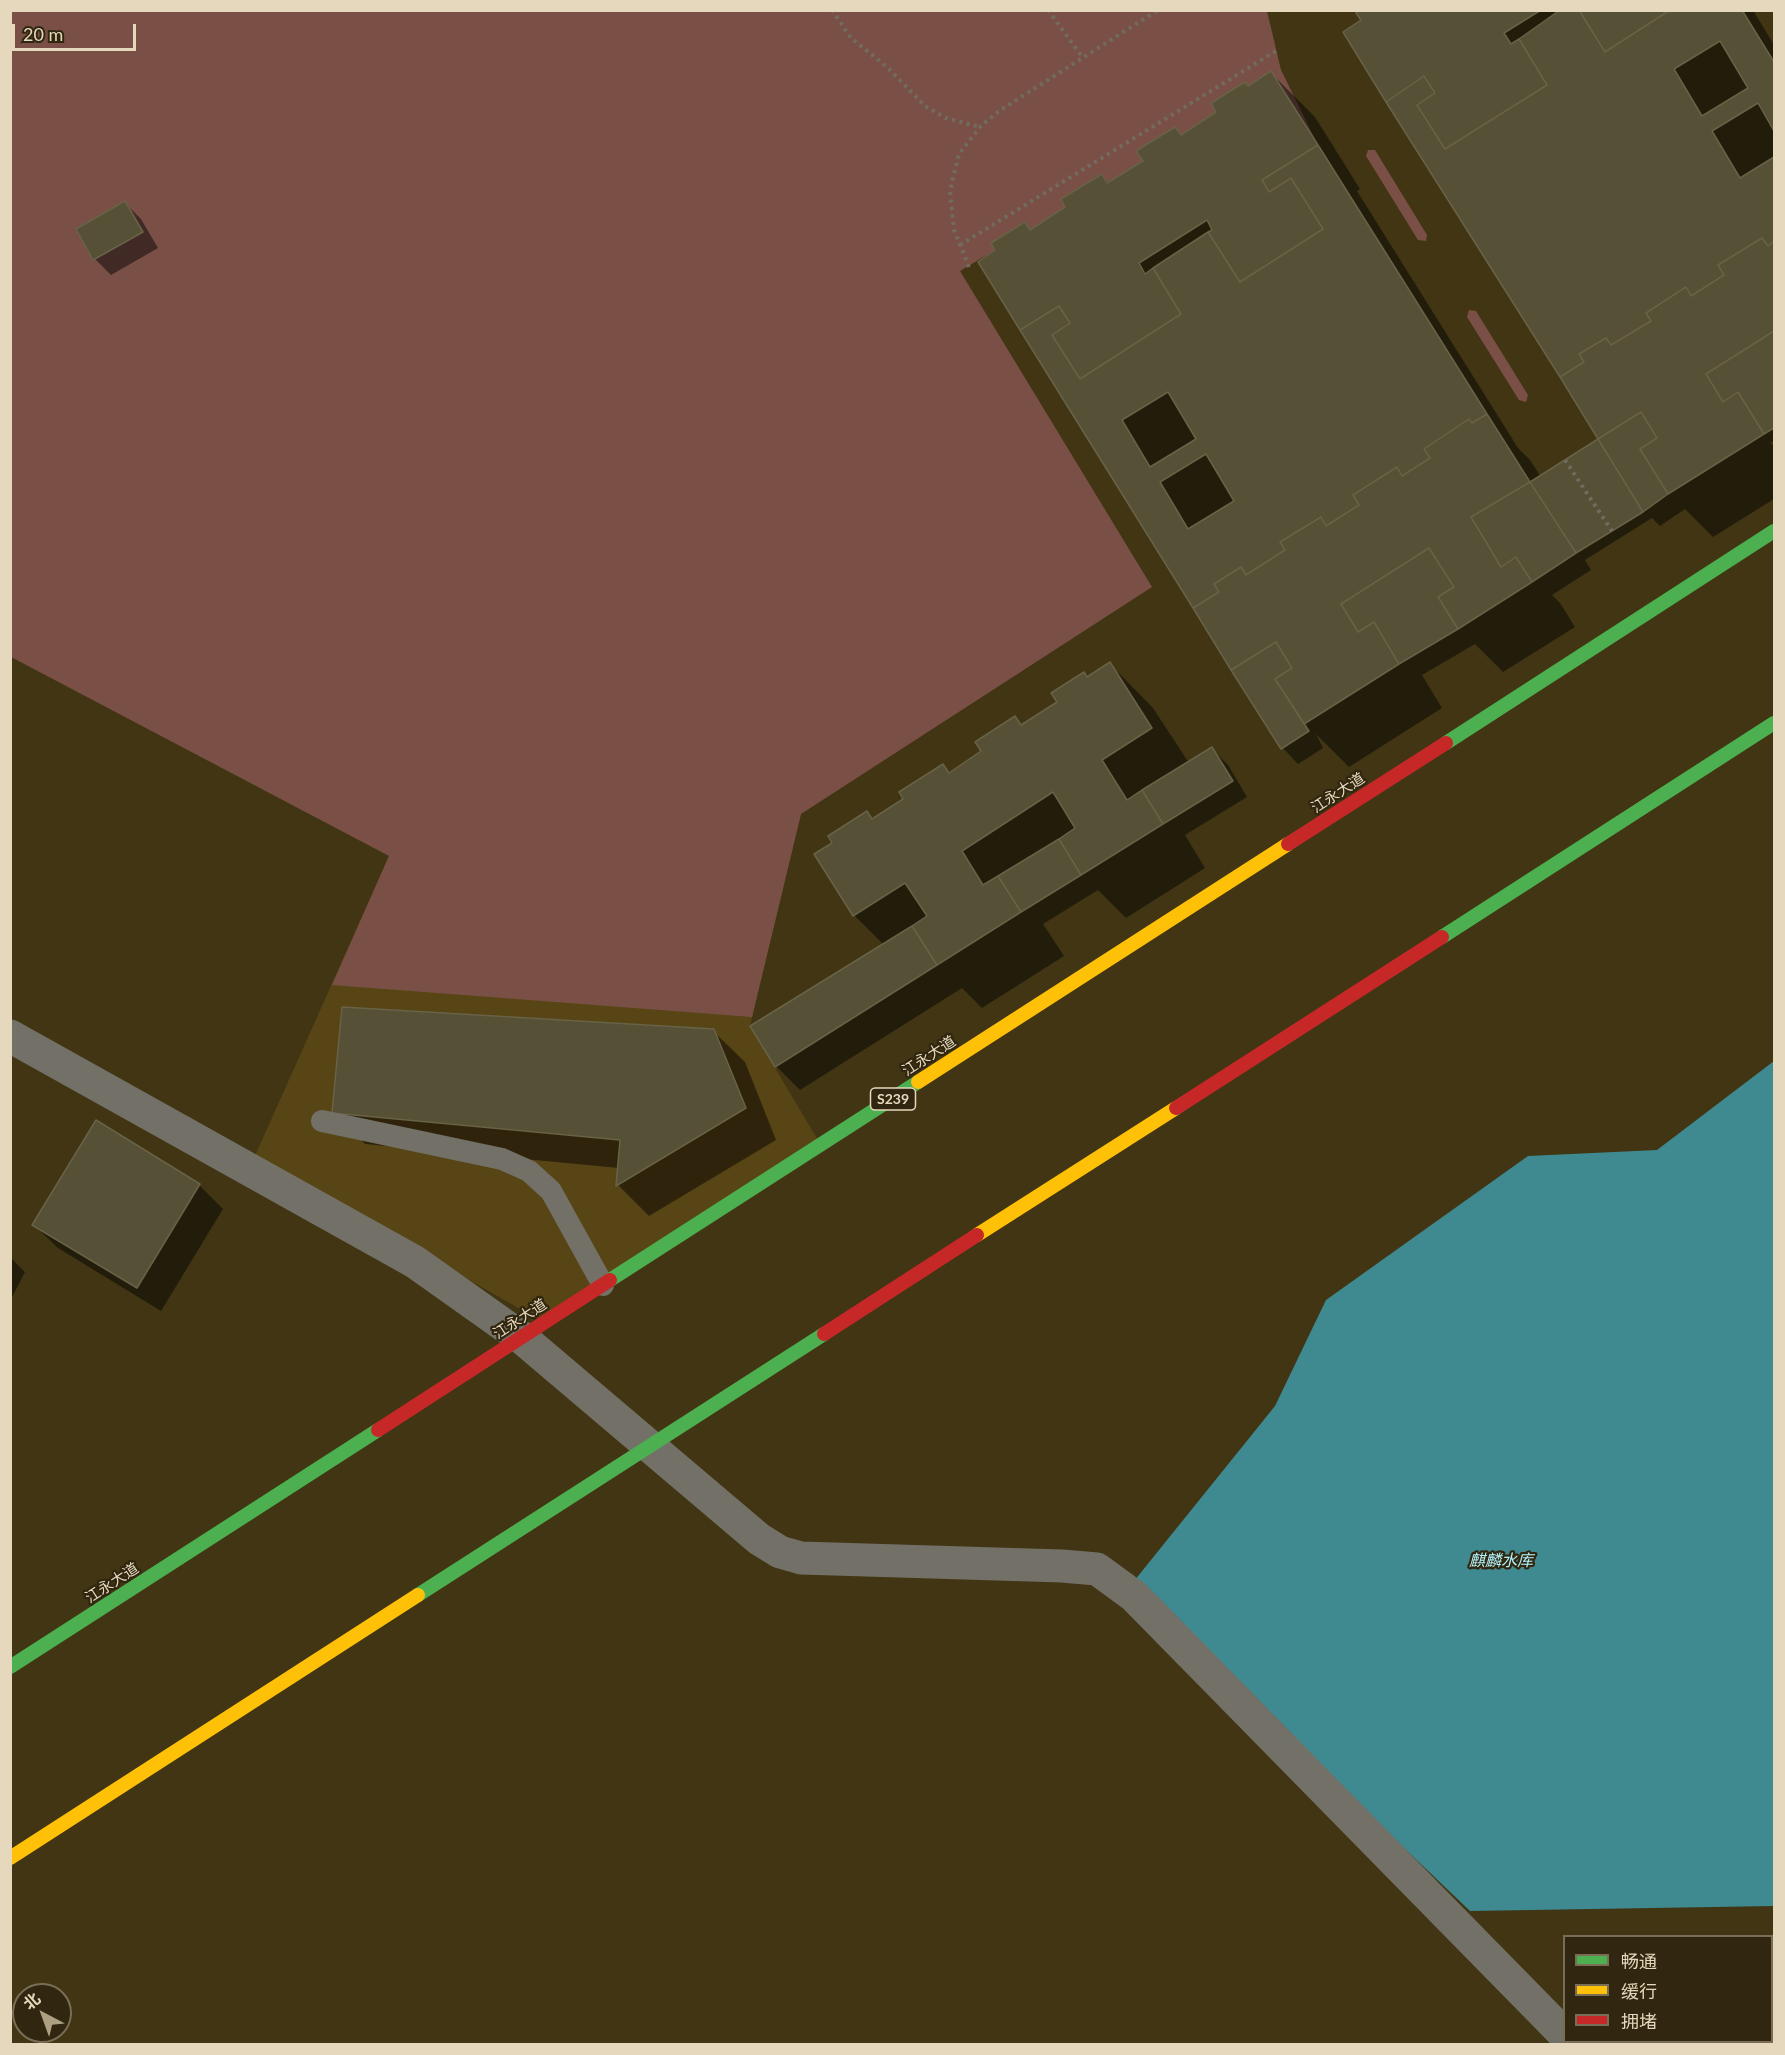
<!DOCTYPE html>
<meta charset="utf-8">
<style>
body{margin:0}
#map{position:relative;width:1785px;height:2055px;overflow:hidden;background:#413513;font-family:Lato,"Noto Sans SC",sans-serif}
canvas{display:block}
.frame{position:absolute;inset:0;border:12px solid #e5d8bd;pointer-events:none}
.legend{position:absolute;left:1563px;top:1935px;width:210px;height:108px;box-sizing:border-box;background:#312710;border:2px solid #796e55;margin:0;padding:8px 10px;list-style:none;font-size:18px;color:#e5d8bd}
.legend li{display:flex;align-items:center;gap:12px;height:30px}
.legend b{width:30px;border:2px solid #796e55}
.north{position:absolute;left:12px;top:1983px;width:60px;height:60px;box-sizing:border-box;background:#312710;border:2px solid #796e55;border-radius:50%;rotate:319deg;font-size:16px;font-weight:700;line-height:24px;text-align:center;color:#e5d8bd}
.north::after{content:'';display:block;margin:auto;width:21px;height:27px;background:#ac9f82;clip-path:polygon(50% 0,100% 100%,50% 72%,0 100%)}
.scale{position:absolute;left:12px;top:24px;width:124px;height:27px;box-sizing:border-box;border:3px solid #e5d8bd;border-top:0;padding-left:8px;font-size:18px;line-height:21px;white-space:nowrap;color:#e5d8bd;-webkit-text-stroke:4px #312710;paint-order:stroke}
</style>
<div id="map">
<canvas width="1785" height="2055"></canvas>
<div class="frame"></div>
<ul class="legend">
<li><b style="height:8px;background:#4caf50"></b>畅通</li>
<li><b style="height:8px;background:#ffc107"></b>缓行</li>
<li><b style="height:8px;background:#c62828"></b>拥堵</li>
</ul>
<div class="north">北</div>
<div class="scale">20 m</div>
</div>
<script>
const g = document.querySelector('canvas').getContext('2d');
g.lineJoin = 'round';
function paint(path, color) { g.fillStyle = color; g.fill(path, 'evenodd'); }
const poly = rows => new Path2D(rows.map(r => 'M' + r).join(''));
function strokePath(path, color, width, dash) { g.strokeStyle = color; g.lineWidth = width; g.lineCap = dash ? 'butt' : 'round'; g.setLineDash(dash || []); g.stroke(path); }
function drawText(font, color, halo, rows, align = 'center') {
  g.font = font + ' Lato,"Noto Sans SC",sans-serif'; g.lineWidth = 4.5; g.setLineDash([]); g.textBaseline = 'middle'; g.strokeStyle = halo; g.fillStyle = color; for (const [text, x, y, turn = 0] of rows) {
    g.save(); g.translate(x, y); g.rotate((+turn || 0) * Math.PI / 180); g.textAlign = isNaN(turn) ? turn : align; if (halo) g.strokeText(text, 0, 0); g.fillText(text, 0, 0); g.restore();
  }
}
const built = poly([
 [801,814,750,1026,821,1145,545,1323,254,1158,389,856]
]);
const green = poly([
 [911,10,1267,11,1281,70,1318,145,1271,71,1248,86,1245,82,1211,103,1216,112,1181,135,1175,127,1137,151,1143,161,1107,183,1101,174,1061,199,1065,207,1030,230,1024,222,991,243,995,250,960,271,1152,587,801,814,752,1017,332,985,389,856,11,657,10,11],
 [1368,150,1375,150,1427,235,1426,241,1418,240,1366,156],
 [1469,310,1476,311,1528,395,1526,402,1519,400,1467,317]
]);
const water = poly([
 [1774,1061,1774,1906,1470,1911,1130,1586,1275,1406,1326,1300,1528,1156,1657,1150]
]);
const shadow = poly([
 [1363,10,1753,10,1774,45,1774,442,1770,442,1774,446,1774,499,1713,537,1685,509,1660,526,1652,518,1585,560,1591,570,1552,595,1560,603,1575,627,1503,672,1475,644,1422,675,1442,708,1349,767,1316,734,1323,748,1298,764,1283,748,997,250,1025,224,1032,231,1067,208,1101,176,1109,183,1145,161,1175,128,1182,136,1218,113,1249,87,1271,73,1315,117,1360,189,1357,191,1518,448,1530,460,1541,477,1600,439,1363,21],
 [125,203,141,219,158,248,111,275,95,259,78,229],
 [1110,664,1153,708,1189,763,1212,749,1228,765,1247,797,1185,835,1205,868,1126,918,1098,890,1043,924,1064,956,982,1008,962,988,800,1090,776,1066,752,1027,884,945,854,915,834,843,867,813,874,820,906,800,943,766,951,773,983,752,1015,718,1023,726,1059,703,1088,678],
 [713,1031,745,1062,776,1140,649,1216,618,1185,619,1168,365,1144,333,1112],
 [199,1185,223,1209,161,1311,58,1248,34,1225],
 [10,1257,25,1272,10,1301]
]);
const building = poly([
 [1360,10,1541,10,1504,33,1511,44,1519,39,1547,85,1445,149,1417,105,1435,93,1424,76,1386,102,1343,32,1361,20,1356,13,1360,10],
 [1560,10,1579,10,1605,52,1670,10,1742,10,1774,62,1774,241,1768,246,1762,238,1718,265,1724,275,1691,296,1686,287,1646,313,1651,321,1611,345,1606,338,1579,354,1584,362,1560,377,1386,102,1424,76,1435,93,1417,105,1445,149,1547,85,1519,39,1560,10],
 [1579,10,1670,10,1605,52,1579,10],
 [1720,41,1748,88,1702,116,1674,69,1720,41],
 [1271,71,1318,145,1262,180,1269,192,1291,178,1323,229,1240,282,1208,232,1212,230,1207,220,1139,263,1145,274,1153,268,1181,314,1080,379,1052,335,1070,323,1059,306,1020,330,978,262,995,250,991,243,1025,222,1030,230,1065,207,1061,199,1102,174,1107,183,1143,161,1136,151,1175,127,1181,135,1216,112,1211,103,1245,82,1248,86,1271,71],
 [1758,103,1774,131,1774,157,1740,178,1712,131,1758,103],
 [1318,145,1487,414,1472,423,1469,419,1424,449,1430,458,1402,476,1397,467,1353,495,1359,505,1326,526,1321,517,1280,542,1285,550,1246,575,1241,567,1214,584,1219,592,1193,608,1020,330,1059,306,1070,323,1052,335,1080,379,1181,314,1153,268,1208,232,1240,282,1323,229,1291,178,1269,192,1262,180,1318,145],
 [125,201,143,232,93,260,76,229,125,201],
 [1762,238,1768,246,1774,241,1774,331,1706,374,1723,402,1738,392,1764,434,1668,494,1640,449,1657,438,1641,412,1598,439,1560,377,1584,362,1579,354,1606,338,1611,345,1651,321,1646,313,1686,287,1691,296,1724,275,1718,265,1762,238],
 [1774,331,1774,428,1764,434,1738,392,1723,402,1706,374,1774,331],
 [1168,392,1196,439,1150,467,1122,420,1168,392],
 [1641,412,1657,438,1640,449,1668,494,1643,512,1598,439,1641,412],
 [1487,414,1530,482,1471,517,1501,567,1516,557,1532,582,1458,629,1438,597,1454,587,1429,548,1341,604,1358,632,1374,622,1399,664,1304,724,1275,679,1292,668,1276,642,1231,670,1193,608,1219,592,1214,584,1241,567,1246,575,1285,550,1280,542,1321,517,1326,526,1359,505,1353,495,1397,467,1402,476,1430,458,1424,449,1469,419,1472,423,1487,414],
 [1598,439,1643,512,1576,553,1530,482,1598,439],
 [1206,454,1234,501,1188,529,1160,482,1206,454],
 [1530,482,1576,553,1532,582,1516,557,1501,567,1471,517,1530,482],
 [1429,548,1454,587,1438,597,1458,629,1399,664,1374,622,1358,632,1341,604,1429,548],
 [1276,642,1292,668,1275,679,1309,731,1281,749,1231,670,1276,642],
 [1110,662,1152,728,1102,760,1127,800,1142,790,1163,824,1081,875,1059,839,1075,828,1053,792,962,851,983,885,998,876,1021,912,937,965,912,926,927,916,905,883,853,916,814,854,832,843,828,836,867,811,872,819,903,799,899,792,943,764,949,773,981,751,975,742,1015,716,1021,725,1057,702,1051,693,1084,672,1087,677,1110,662],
 [1212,747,1233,781,1163,824,1142,790,1212,747],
 [1059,839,1081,875,1021,912,998,876,1059,839],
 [912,926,937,965,775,1067,750,1026,912,926],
 [342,1007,714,1029,746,1108,616,1186,620,1140,332,1113,342,1007],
 [96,1120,200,1184,137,1288,32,1225,96,1120]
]);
const path = poly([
 [832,10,851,38,887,67,925,106,946,118,980,127],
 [1048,10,1083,58],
 [960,245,1276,51],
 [969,267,954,230,950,191,959,154,980,127,999,111,1158,10],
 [1565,460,1612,531]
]);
const lane = poly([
 [322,1121,502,1159,529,1171,551,1191,603,1285]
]);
const street = poly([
 [10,1036,415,1262,522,1338,759,1539,780,1552,801,1558,1062,1566,1097,1569,1134,1596,1564,2034]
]);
const fast = poly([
 [1446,743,1774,531],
 [1442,937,1774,723],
 [610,1280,918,1082],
 [418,1595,824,1334],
 [10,1667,378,1430]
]);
const slow = poly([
 [918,1082,1288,844],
 [977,1235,1176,1108],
 [10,1858,418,1595]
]);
const jam = poly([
 [1288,844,1446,743],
 [1176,1108,1442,937],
 [824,1334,977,1235],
 [378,1430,610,1280]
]);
const shields = [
 [893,1099,45]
];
const shieldNames = [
 ["S239",893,1099]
];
const streetNames = [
 ["江永大道",1338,793,-33],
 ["江永大道",929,1056,-33],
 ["江永大道",520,1319,-33],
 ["江永大道",112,1583,-33]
];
const waterNames = [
 ["麒麟水库",1501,1561]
];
paint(built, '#584516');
paint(green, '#7a5046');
paint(water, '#3f8990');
paint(shadow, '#0007');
paint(building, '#565036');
strokePath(building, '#686247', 1.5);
strokePath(path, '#716c5f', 4, [3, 4.5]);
strokePath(lane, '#727067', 22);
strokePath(street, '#727067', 33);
strokePath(fast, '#4caf50', 14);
strokePath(slow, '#ffc107', 14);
strokePath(jam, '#c62828', 14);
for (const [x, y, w] of shields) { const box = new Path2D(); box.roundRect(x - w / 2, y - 11, w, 22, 4.5); g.fillStyle = '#312710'; g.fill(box); strokePath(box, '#e5d8bd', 1.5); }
drawText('bold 14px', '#e5d8bd', null, shieldNames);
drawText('15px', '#e5d8bd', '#312710', streetNames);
drawText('italic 16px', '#b1f2fb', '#312710', waterNames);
</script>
